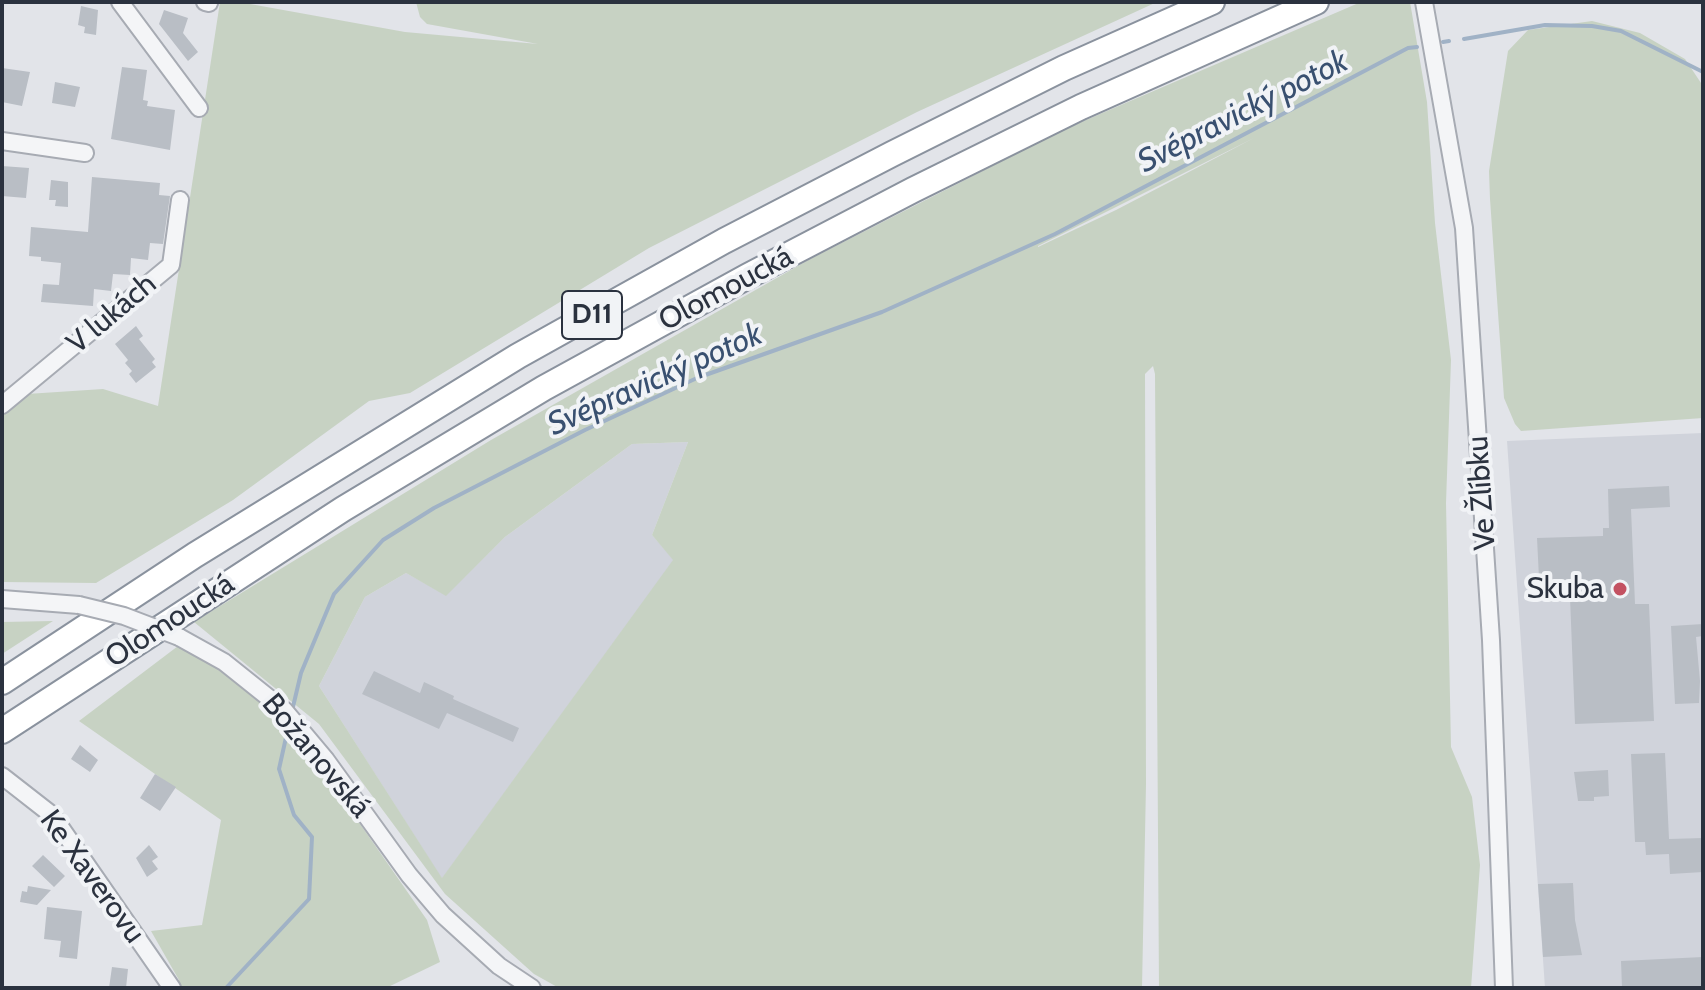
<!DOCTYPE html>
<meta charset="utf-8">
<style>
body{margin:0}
#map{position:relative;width:1705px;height:990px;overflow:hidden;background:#e2e4e9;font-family:Cabin,sans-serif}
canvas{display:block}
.frame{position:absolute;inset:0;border:4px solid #2b323f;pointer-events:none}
</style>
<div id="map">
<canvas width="1705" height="990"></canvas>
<div class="frame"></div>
</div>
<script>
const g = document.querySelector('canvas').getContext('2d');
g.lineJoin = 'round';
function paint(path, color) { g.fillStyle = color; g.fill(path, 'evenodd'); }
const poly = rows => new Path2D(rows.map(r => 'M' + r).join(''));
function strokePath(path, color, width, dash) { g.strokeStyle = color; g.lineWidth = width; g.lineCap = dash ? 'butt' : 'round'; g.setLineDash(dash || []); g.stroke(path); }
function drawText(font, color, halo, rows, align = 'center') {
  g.font = font + ' Cabin,sans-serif'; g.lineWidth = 8; g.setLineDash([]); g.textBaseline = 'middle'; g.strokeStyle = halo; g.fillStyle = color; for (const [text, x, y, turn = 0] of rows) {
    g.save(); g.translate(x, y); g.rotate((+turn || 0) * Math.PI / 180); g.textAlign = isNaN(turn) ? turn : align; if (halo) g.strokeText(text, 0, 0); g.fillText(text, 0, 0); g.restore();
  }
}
const built = poly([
 [1703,433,1703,988,1545,988,1507,441],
 [688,442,652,535,674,560,442,879,319,686,365,597,406,573,446,595,505,537,632,444]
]);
const green = poly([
 [220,2,239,2,405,32,538,44,427,24,420,17,416,2,1157,2,917,112,649,248,410,393,369,401,233,500,96,583,2,582,2,414,27,394,103,389,158,406],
 [1361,2,1410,2,1427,102,1435,223,1451,360,1446,503,1451,747,1472,797,1480,865,1471,988,1159,988,1155,374,1153,366,1145,374,1146,784,1142,988,559,988,534,974,445,894,319,724,194,622,491,440,812,258,1065,129],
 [1254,138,1116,210,1038,247,1038,246],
 [688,442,652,535,673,560,442,878,319,686,365,597,406,573,446,596,505,537,632,444],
 [1592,21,1640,33,1685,59,1703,86,1703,418,1521,431,1515,424,1504,398,1490,199,1489,171,1508,51,1528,30],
 [53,621,2,654,2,622],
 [182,643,258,698,319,765,427,920,440,962,386,988,172,988,179,980,151,931,202,925,221,820,79,721]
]);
const stream = poly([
 [1464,39,1545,25,1592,26,1621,31,1703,72],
 [1443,42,1449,41],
 [292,711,301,673,334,594,383,540,434,508,585,430,697,378,882,312,1055,234,1408,48,1417,47],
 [226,988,309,899,312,837,294,815,279,769,289,724]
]);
const building = poly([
 [81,6,98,10,96,35,84,33,85,27,78,25],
 [164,10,188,18,183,33,198,52,188,61,159,24],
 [122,67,147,70,143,100,148,101,147,106,175,110,170,150,111,139],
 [2,68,30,72,22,106,2,102],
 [55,82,80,87,75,107,52,103],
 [2,166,29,168,26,198,2,196],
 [92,177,160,183,159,195,170,196,163,244,150,243,148,260,131,258,130,275,113,274,111,291,94,289,93,306,41,302,43,284,59,285,61,263,41,261,41,257,29,256,31,227,88,232],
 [51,180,68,182,68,207,55,206,56,200,49,200],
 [136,326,143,336,139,339,155,359,152,362,156,367,136,383,129,374,132,371,125,363,128,360,115,344],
 [1669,486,1670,507,1631,509,1635,604,1649,604,1654,721,1575,724,1570,597,1540,598,1537,538,1603,536,1603,528,1609,528,1608,489],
 [1703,624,1703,636,1696,637,1700,681,1699,703,1675,704,1671,626],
 [374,671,420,693,424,682,454,696,453,699,519,728,513,742,447,713,439,729,362,694],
 [80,745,98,760,90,772,71,759],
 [1665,753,1669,839,1703,838,1703,872,1670,874,1669,854,1646,855,1645,842,1635,842,1631,754],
 [1608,770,1609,796,1594,797,1594,801,1578,801,1574,772],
 [155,774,176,787,160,811,140,798],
 [149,845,158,857,152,861,158,869,147,877,136,858],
 [43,855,65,876,54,887,32,866],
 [1573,883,1575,920,1582,955,1543,957,1538,884],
 [28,886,51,890,37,905,20,902,22,891,27,892],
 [47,907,82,911,77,959,59,957,61,941,44,939],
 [1703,957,1703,988,1622,988,1621,961],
 [112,967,128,969,126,988,109,988]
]);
const minor = poly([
 [120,2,199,108],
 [205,2,209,3],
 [1424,2,1464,228,1491,640,1504,988],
 [2,141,85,153],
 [2,405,171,265,180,200],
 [2,599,79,605],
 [179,637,224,662,284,710,326,760,409,875,443,915,499,966,532,988],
 [2,776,52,815,172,988]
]);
const highway = poly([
 [2,682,195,555,518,356,724,241,892,154,1064,68,1212,2],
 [2,731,343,509,544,388,748,276,913,190,1081,107,1316,2]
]);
const minorBridge = poly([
 [79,605,124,616,179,637]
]);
const markers = [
 [1620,589,8,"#c35161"]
];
const shields = [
 [592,315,60]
];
const shieldNames = [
 ["D11",592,315]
];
const streetNames = [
 ["Olomoucká",726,289,-28],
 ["V lukách",112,314,-40],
 ["Ve Žlíbku",1482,493,-94],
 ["Olomoucká",170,621,-33],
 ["Božanovská",316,756,50],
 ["Ke Xaverovu",92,877,54]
];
const poiNames = [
 ["Skuba",1604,589]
];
const waterNames = [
 ["Svépravický potok",1243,112,-27],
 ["Svépravický potok",655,380,-24]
];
paint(built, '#d0d3db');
paint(green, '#c7d2c3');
strokePath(stream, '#a0b2c6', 4);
paint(building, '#b9bec5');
strokePath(minor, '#a7abb3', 20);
strokePath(highway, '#8a929e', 28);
strokePath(minor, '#f4f5f7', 16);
strokePath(highway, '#fff', 24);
strokePath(minorBridge, '#a7abb3', 20, []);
strokePath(minorBridge, '#f4f5f7', 16);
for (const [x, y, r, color] of markers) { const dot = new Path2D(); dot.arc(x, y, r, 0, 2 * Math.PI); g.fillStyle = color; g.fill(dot); strokePath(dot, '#f1f3f6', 3); }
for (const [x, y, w] of shields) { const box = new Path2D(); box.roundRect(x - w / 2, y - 24, w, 48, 6); g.fillStyle = '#f1f3f6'; g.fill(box); strokePath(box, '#2b323f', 2); }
drawText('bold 28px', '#2b323f', null, shieldNames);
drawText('30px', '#2b323f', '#f1f3f6', streetNames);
drawText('30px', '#2b323f', '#f1f3f6', poiNames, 'right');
drawText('italic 32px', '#395070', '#f1f3f6', waterNames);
</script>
